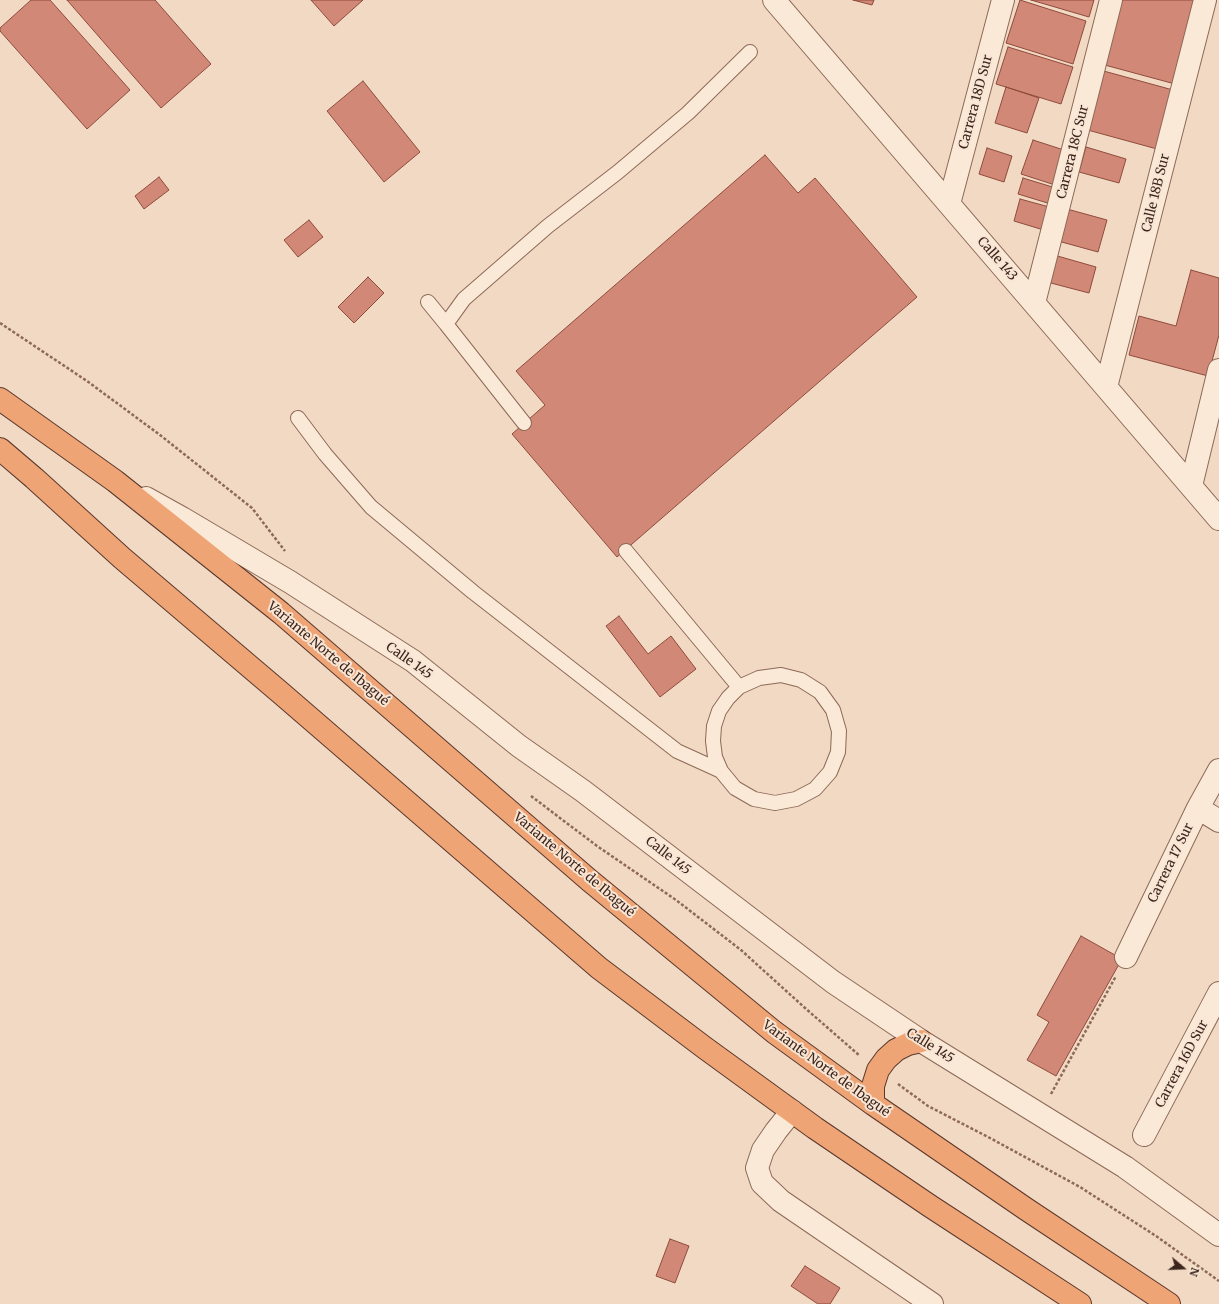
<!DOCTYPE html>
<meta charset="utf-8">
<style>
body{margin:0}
#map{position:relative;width:1219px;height:1304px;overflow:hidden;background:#f1d9c3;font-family:Merriweather,serif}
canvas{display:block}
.north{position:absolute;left:1163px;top:1248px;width:40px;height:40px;-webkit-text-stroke:3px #f8e5d3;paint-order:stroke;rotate:109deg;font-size:11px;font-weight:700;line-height:16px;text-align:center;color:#3c251d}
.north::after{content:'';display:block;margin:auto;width:14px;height:18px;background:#3c251d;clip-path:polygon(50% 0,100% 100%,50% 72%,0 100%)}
</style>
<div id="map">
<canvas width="1219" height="1304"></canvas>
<div class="north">N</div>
</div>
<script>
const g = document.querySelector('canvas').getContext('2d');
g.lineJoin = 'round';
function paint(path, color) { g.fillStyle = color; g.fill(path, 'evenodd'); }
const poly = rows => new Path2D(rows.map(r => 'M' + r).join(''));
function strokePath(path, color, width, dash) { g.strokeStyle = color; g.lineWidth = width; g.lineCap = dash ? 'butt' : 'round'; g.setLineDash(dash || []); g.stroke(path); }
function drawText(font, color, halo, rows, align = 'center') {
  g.font = font + ' Merriweather,serif'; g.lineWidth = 4; g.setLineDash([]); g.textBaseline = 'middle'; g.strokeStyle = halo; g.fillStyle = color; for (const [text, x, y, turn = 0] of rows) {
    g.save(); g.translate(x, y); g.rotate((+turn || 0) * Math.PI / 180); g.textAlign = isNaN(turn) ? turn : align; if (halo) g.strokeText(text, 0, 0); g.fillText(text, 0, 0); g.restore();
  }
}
const building = poly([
 [31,0,50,0,130,90,87,129,0,31,0,28,31,0],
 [67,0,155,0,211,64,161,108,67,0],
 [311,0,363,0,334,26,311,0],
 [853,0,874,0,872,5,853,0],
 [1020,0,1086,21,1073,64,1006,43,1020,0],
 [1031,0,1094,0,1089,17,1031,0],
 [1118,0,1198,0,1175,84,1101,64,1118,0],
 [1008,47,1073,67,1061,104,996,84,1008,47],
 [1100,70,1173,90,1157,149,1084,129,1100,70],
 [363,81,420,152,384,182,327,111,363,81],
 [1006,87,1039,98,1027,133,995,123,1006,87],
 [1033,140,1067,151,1055,185,1021,174,1033,140],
 [1086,147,1126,159,1119,183,1079,172,1086,147],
 [987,148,1012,156,1004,182,979,174,987,148],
 [765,155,798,193,815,178,917,297,617,557,512,434,545,405,516,371,765,155],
 [159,177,169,190,144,209,135,196,159,177],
 [1023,178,1059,189,1054,205,1018,194,1023,178],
 [1020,199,1053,208,1047,231,1014,221,1020,199],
 [1067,209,1107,220,1098,252,1058,241,1067,209],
 [309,220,323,237,298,257,284,240,309,220],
 [1054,255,1096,267,1089,293,1047,282,1054,255],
 [1191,270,1219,278,1219,335,1208,376,1129,355,1139,316,1176,326,1191,270],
 [368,277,384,293,354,323,338,307,368,277],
 [619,616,648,654,671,636,696,669,660,697,606,626,619,616],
 [1081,936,1122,959,1056,1076,1027,1060,1049,1022,1037,1015,1081,936],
 [670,1239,689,1246,675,1283,656,1276,670,1239],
 [805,1266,840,1288,830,1304,818,1304,791,1286,805,1266]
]);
const path = poly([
 [0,323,87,381,160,435,252,508,285,551],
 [531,796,597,846,676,900,741,950,805,1008,860,1056],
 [898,1084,928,1106,990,1138,1080,1187,1156,1236,1219,1281],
 [1051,1094,1116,976]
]);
const service = poly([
 [428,302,446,324],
 [298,418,325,454,371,507,473,592,677,751,721,771,735,788,754,799,775,803,796,799,815,789,830,772,838,752,839,731,833,710,820,692,801,680,781,675,759,678,739,687,728,698,719,711,714,726,713,741,715,757,721,771],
 [524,423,446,324,464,299,548,226,618,172,688,113,750,52],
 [626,551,739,687]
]);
const minor = poly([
 [774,0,1219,519],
 [949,204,1003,0],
 [1034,303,1111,0],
 [1106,387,1205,0],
 [1191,486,1219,370],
 [146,498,182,518,290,582,413,661,519,746,583,791,833,982,921,1041,1125,1167,1219,1235],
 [1198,808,1219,821],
 [1126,957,1198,808,1219,770],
 [792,1111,776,1131,763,1150,757,1168,762,1183,781,1201,932,1304],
 [1144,1135,1219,993]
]);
const trunk = poly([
 [0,399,115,481,281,613,589,880,774,1032,873,1104,1026,1209,1169,1304],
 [0,449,34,478,122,558,282,694,599,968,705,1048,815,1128,930,1206,1080,1304],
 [873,1104,873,1086,878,1070,886,1059,896,1050,908,1044,921,1041]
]);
const streetNames = [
 ["Carrera 18D Sur",976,102,-75],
 ["Carrera 18C Sur",1073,152,-76],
 ["Calle 18B Sur",1156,193,-76],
 ["Calle 143",997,259,49],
 ["Variante Norte de Ibagué",328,654,40],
 ["Calle 145",409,661,35],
 ["Calle 145",668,856,38],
 ["Carrera 17 Sur",1171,863,-64],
 ["Variante Norte de Ibagué",574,865,40],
 ["Calle 145",930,1046,32],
 ["Carrera 16D Sur",1182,1064,-62],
 ["Variante Norte de Ibagué",826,1069,36]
];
paint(building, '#d28876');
strokePath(building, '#8e4b3c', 1);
strokePath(service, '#8d6958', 16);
strokePath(minor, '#8d6958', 24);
strokePath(trunk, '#5b382d', 24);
strokePath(path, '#8d6958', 2.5, [3, 2]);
strokePath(service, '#fbe9d7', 14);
strokePath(minor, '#fbe9d7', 22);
strokePath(trunk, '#eea474', 22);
drawText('13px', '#3c251d', '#f8e5d3', streetNames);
</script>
